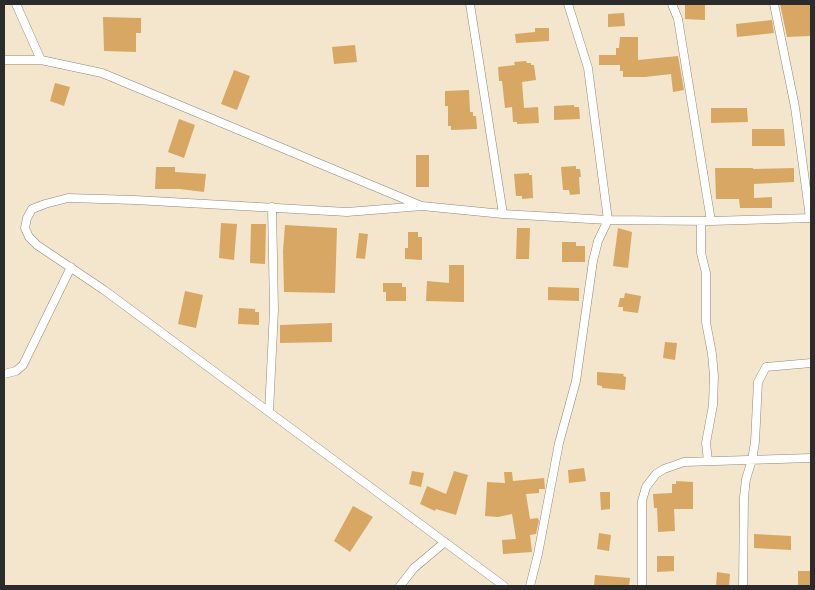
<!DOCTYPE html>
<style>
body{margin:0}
#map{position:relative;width:815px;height:590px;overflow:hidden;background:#f3e6cc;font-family:"Gentium Book Plus",serif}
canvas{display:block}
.frame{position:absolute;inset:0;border:5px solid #2b2b2b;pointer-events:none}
</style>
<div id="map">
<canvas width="815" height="590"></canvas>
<div class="frame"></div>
</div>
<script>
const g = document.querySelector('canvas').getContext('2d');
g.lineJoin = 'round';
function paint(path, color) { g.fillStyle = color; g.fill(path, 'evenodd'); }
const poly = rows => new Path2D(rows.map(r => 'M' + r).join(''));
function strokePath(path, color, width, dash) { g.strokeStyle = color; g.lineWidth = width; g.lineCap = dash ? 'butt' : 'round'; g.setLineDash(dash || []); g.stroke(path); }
const building = poly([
 [780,4,811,4,811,36,787,37],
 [685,5,705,5,705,20,685,19],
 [624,13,625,26,608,27,608,14],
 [103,17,141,18,141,33,136,33,136,52,104,51],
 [772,20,774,33,737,37,736,24],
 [535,28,549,28,549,41,516,43,515,34,535,32],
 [620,37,638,37,638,60,678,56,684,90,673,92,671,74,645,77,623,77,623,71,620,71,620,65,599,65,599,55,616,55,616,48,619,48],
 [355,45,357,62,334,64,332,47],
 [526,61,527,63,531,63,531,65,534,65,536,80,522,82,524,108,538,107,539,123,517,124,517,122,513,122,512,107,505,108,502,81,499,81,498,67,515,65,514,62],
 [234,70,250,76,237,110,221,104],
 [55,83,70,87,64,106,50,101],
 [469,90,470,112,473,112,473,116,476,116,477,129,451,130,451,126,448,126,448,106,445,106,445,91],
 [574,105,574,107,579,107,580,119,554,120,554,106],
 [711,108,747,108,748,122,711,123],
 [179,119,195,125,184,158,168,152],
 [752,129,784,129,785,146,752,146],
 [416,155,429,155,429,187,416,187],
 [576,166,576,169,580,169,581,177,579,177,580,194,570,195,569,190,563,190,561,167],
 [156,167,175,167,175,172,206,174,204,192,180,189,155,189],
 [715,168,753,168,753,169,794,168,794,182,754,184,754,198,772,197,772,208,740,208,739,199,716,199],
 [529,173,529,175,532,175,533,198,522,199,522,196,516,196,514,174],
 [221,223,237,224,234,260,219,258],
 [251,224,266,224,265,264,250,263],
 [285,225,337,228,335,293,284,292,283,251],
 [517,228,530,228,529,259,516,259],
 [618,228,632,232,628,268,613,266],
 [408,232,418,232,418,237,422,237,422,260,405,259,405,248,408,248],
 [359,233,368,234,365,259,356,258],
 [562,242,576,242,576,246,585,246,585,262,562,262],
 [449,265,464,265,464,302,426,301,427,281,449,283],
 [383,283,402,283,402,287,406,287,406,301,386,301,386,292,383,292],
 [548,287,579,288,579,301,548,300],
 [185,291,203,295,196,328,178,324],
 [625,293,641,296,638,313,623,311,623,307,618,307,620,298,624,298],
 [239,308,255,309,255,312,259,312,259,325,238,324],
 [332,323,332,342,280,343,280,325],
 [665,342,677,343,675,360,663,358],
 [597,372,624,374,623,376,626,377,625,390,602,388,602,386,597,385],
 [584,468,586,481,569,483,568,470],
 [412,471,424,473,421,487,409,484],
 [454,471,468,475,456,515,436,509,435,511,420,504,427,486,446,494],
 [504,472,512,472,513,481,544,478,545,489,539,489,539,493,526,494,530,519,538,518,539,521,536,534,530,535,532,552,503,554,502,540,516,539,512,514,498,517,485,516,487,482,505,483],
 [676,481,693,482,693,509,674,509,675,531,658,532,657,508,654,508,653,494,672,493,672,484,676,484],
 [600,492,610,492,610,509,601,510],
 [353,506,373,517,350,552,334,541],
 [599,533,611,535,609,551,597,549],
 [754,534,791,536,791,550,754,548],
 [657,556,674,556,674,571,657,572],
 [798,571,811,571,811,586,798,586],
 [717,572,730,574,729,586,716,586],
 [595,575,630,578,629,586,594,586]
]);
const minor = poly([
 [16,4,41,60],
 [470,4,503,214],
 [672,4,678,19,711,221],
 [774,4,795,107,810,218],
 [4,60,41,60,102,73,419,205],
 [272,207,274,310,269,412,504,586],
 [701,221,701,253,706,273,706,322,712,354,714,376,713,405,706,443,708,461],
 [4,374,16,371,23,365,71,267],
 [269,412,104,290,37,245,29,237,25,228,27,218,32,209,45,204,68,198,135,200,347,212,422,206,503,214,608,220,711,221,811,218],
 [400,586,414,568,445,542],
 [530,586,538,554,559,443,576,381,593,261,598,241,608,220,588,68,568,4],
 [642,586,642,501,646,487,656,474,664,469,684,462,811,458],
 [743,586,744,497,746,479,752,460,755,442,758,382,766,367,811,363]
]);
paint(building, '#d8a763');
strokePath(minor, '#8f887c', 9);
strokePath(minor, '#fff', 8);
</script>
